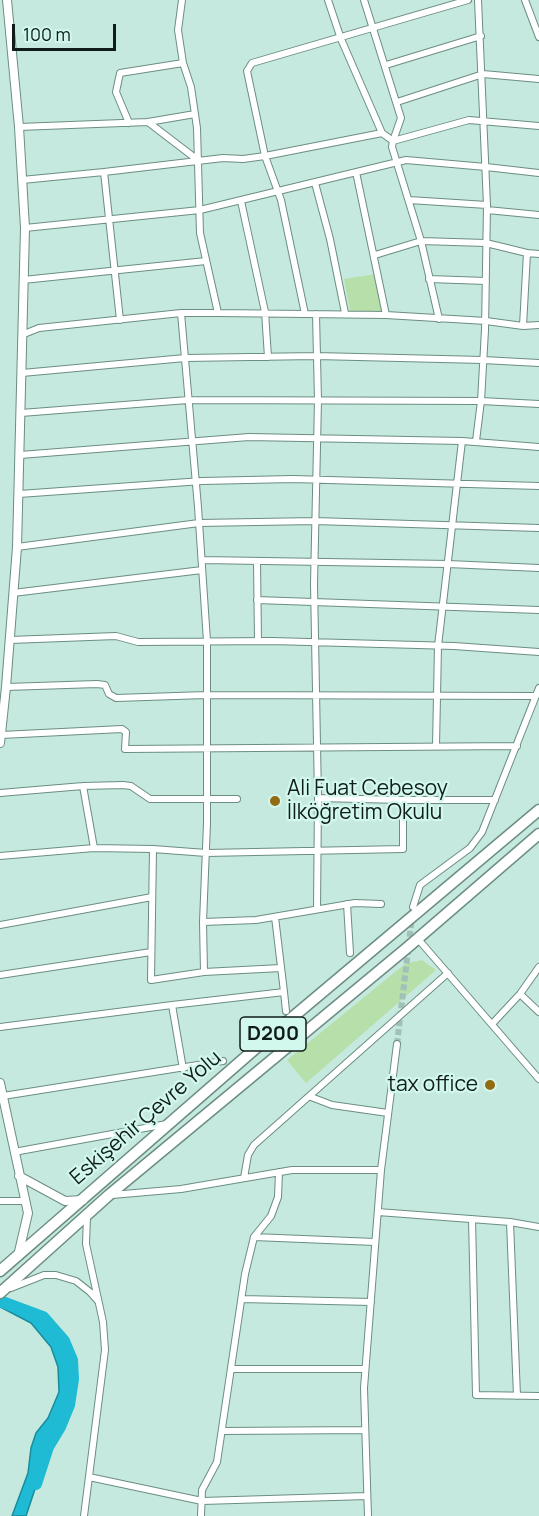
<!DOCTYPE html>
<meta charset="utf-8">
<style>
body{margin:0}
#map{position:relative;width:539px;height:1516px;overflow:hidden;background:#c5e9de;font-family:Manrope,sans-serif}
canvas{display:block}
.scale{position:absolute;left:12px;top:24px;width:104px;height:27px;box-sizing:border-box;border:3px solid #0f1c19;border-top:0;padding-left:8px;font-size:18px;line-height:21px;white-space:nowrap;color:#0f1c19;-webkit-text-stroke:4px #d2f7ec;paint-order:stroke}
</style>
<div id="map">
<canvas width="539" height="1516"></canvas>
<div class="scale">100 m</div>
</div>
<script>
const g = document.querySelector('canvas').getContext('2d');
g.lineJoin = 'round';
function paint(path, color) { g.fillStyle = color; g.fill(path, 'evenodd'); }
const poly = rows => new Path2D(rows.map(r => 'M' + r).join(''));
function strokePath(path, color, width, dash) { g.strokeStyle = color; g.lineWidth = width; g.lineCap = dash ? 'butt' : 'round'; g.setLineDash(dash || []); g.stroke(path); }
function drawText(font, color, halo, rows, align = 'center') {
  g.font = font + ' Manrope,sans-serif'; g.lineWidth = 4.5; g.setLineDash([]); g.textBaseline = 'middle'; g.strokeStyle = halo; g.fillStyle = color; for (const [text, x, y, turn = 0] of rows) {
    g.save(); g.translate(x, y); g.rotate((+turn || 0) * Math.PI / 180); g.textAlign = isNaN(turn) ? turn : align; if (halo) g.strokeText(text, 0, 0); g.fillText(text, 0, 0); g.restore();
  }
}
const green = poly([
 [376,274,385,312,350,311,344,279],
 [422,960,436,970,306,1083,287,1060,405,964]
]);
const water = poly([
 [0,1297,32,1309,50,1325,66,1352,73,1370,63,1423,42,1448,40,1474,26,1516,12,1516,28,1473,31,1448,36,1433,48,1418,59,1392,58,1367,51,1347,31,1323,0,1307,0,1297]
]);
const river = poly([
 [0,1301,43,1317,64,1341,72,1360,73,1379,69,1405,60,1427,48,1447,36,1484]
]);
const streetTunnel = poly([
 [397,1044,412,917]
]);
const street = poly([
 [328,0,341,39,382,133,393,141,469,120,539,126],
 [364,0,401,118,393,141,392,147,421,241,439,319],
 [525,0,539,37],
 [386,65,481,36],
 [397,102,483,74,539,79],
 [148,122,199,161],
 [129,123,116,92,120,73,183,63],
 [19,127,148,122,195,114],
 [382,133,265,156,247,71,252,63,468,0],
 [356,172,386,315],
 [22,180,104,172],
 [315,183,330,239,345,313],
 [409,200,487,205],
 [241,201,265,312,268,357],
 [487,210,539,215],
 [25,228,200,210,406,160,486,167,539,173],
 [375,255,421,241,486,243,527,253],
 [429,279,486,281],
 [23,280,206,261],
 [181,313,218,313,200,233,197,128,191,87,183,63,178,30,182,0],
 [305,314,386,315,486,321,523,326,539,325],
 [316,314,318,400,314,584,318,798,317,909],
 [120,320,104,172,223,158,243,159,265,156,281,200,305,314,218,313],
 [523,326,527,253,539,254],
 [24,334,39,328,181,313,198,507,207,641,207,823,203,922,204,972],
 [22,373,185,358,316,356,483,360,539,363],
 [21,413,188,400,481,401,539,404],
 [476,441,481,401,485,330,487,205,478,0],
 [20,455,249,437,462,441],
 [19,494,202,481,293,479,539,486],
 [17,547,199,523,315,521,539,528],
 [202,560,448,564,539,568],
 [257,561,258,641],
 [13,593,202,570],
 [257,600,539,610],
 [10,640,116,636,138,642,272,641,454,646,539,652],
 [6,687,97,684,105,685,109,694,116,698,206,695,536,696],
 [1,735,122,729,126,732,125,749,517,746],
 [436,746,438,646,462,441,539,447],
 [83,786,94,848],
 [0,793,83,786,123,785,131,786,150,799,237,799],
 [318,798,403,800],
 [153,849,206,853,403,849,403,800,495,800],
 [0,856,94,848,153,849,151,980,204,972,281,968],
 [347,904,350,953],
 [413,907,420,885,470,848,482,832,539,688],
 [275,917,284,992],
 [203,922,256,920,355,903,381,904],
 [0,925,152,897],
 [418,939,539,1079],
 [0,975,151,952],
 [520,994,539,1012],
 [172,1005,284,992,286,1011],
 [492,1024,520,994,539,967],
 [0,1027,172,1005,183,1069],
 [3,1096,223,1061],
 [311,1097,332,1105,388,1113],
 [14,1152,167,1124],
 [244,1178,248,1155,254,1145,448,973],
 [112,1195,181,1189,292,1170,381,1170],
 [0,1201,26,1201],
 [378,1212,510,1222,539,1227],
 [472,1219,476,1395,539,1396],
 [510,1222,517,1396],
 [254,1237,375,1242],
 [11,1288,44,1275,56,1275,76,1281,90,1292,98,1301],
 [242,1299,371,1302],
 [232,1369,365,1369],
 [222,1431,365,1430],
 [89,1477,202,1501,367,1496],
 [84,1516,105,1350,103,1322,86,1244,87,1217],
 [201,1516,202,1490,217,1462,245,1274,254,1237,271,1216,278,1197,279,1172],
 [368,1516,364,1388,381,1170,397,1044]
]);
const secondary = poly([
 [0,743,6,687,17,547,25,228,19,127,7,0],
 [0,1083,28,1213,18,1256],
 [19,1176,65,1201,83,1200]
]);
const highway = poly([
 [0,1271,256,1048,539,810],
 [0,1293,109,1195,408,947,539,834]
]);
const markers = [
 [275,801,6,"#926b12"],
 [490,1085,6,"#926b12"]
];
const shields = [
 [273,1034,66]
];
const shieldNames = [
 ["D200",273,1034]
];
const poiNames = [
 ["Ali Fuat Cebesoy",287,789],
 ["İlköğretim Okulu",287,813],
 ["tax office",478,1085,"right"]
];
const streetNames = [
 ["Eskişehir Çevre Yolu",146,1118,-41]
];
paint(green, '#b7dfaa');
paint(water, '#1fbbd5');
strokePath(water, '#1a8b9d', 1.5);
strokePath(river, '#1fbbd5', 12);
strokePath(streetTunnel, '#a1c0b7', 6, [6, 3]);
strokePath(street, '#6c8d84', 8);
strokePath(secondary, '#6c8d84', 10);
strokePath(highway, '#6c8d84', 13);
strokePath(street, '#fff', 6);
strokePath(secondary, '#fff', 8);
strokePath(highway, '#fff', 10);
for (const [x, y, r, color] of markers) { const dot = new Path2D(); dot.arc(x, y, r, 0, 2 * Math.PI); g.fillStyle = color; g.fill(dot); strokePath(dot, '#d2f7ec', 2); }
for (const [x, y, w] of shields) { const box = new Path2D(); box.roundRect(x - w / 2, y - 17, w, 34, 4.5); g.fillStyle = '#d2f7ec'; g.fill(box); strokePath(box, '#0f1c19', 1.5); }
drawText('bold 20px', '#0f1c19', null, shieldNames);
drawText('21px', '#0f1c19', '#d2f7ec', poiNames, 'left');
drawText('21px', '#0f1c19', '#d2f7ec', streetNames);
</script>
